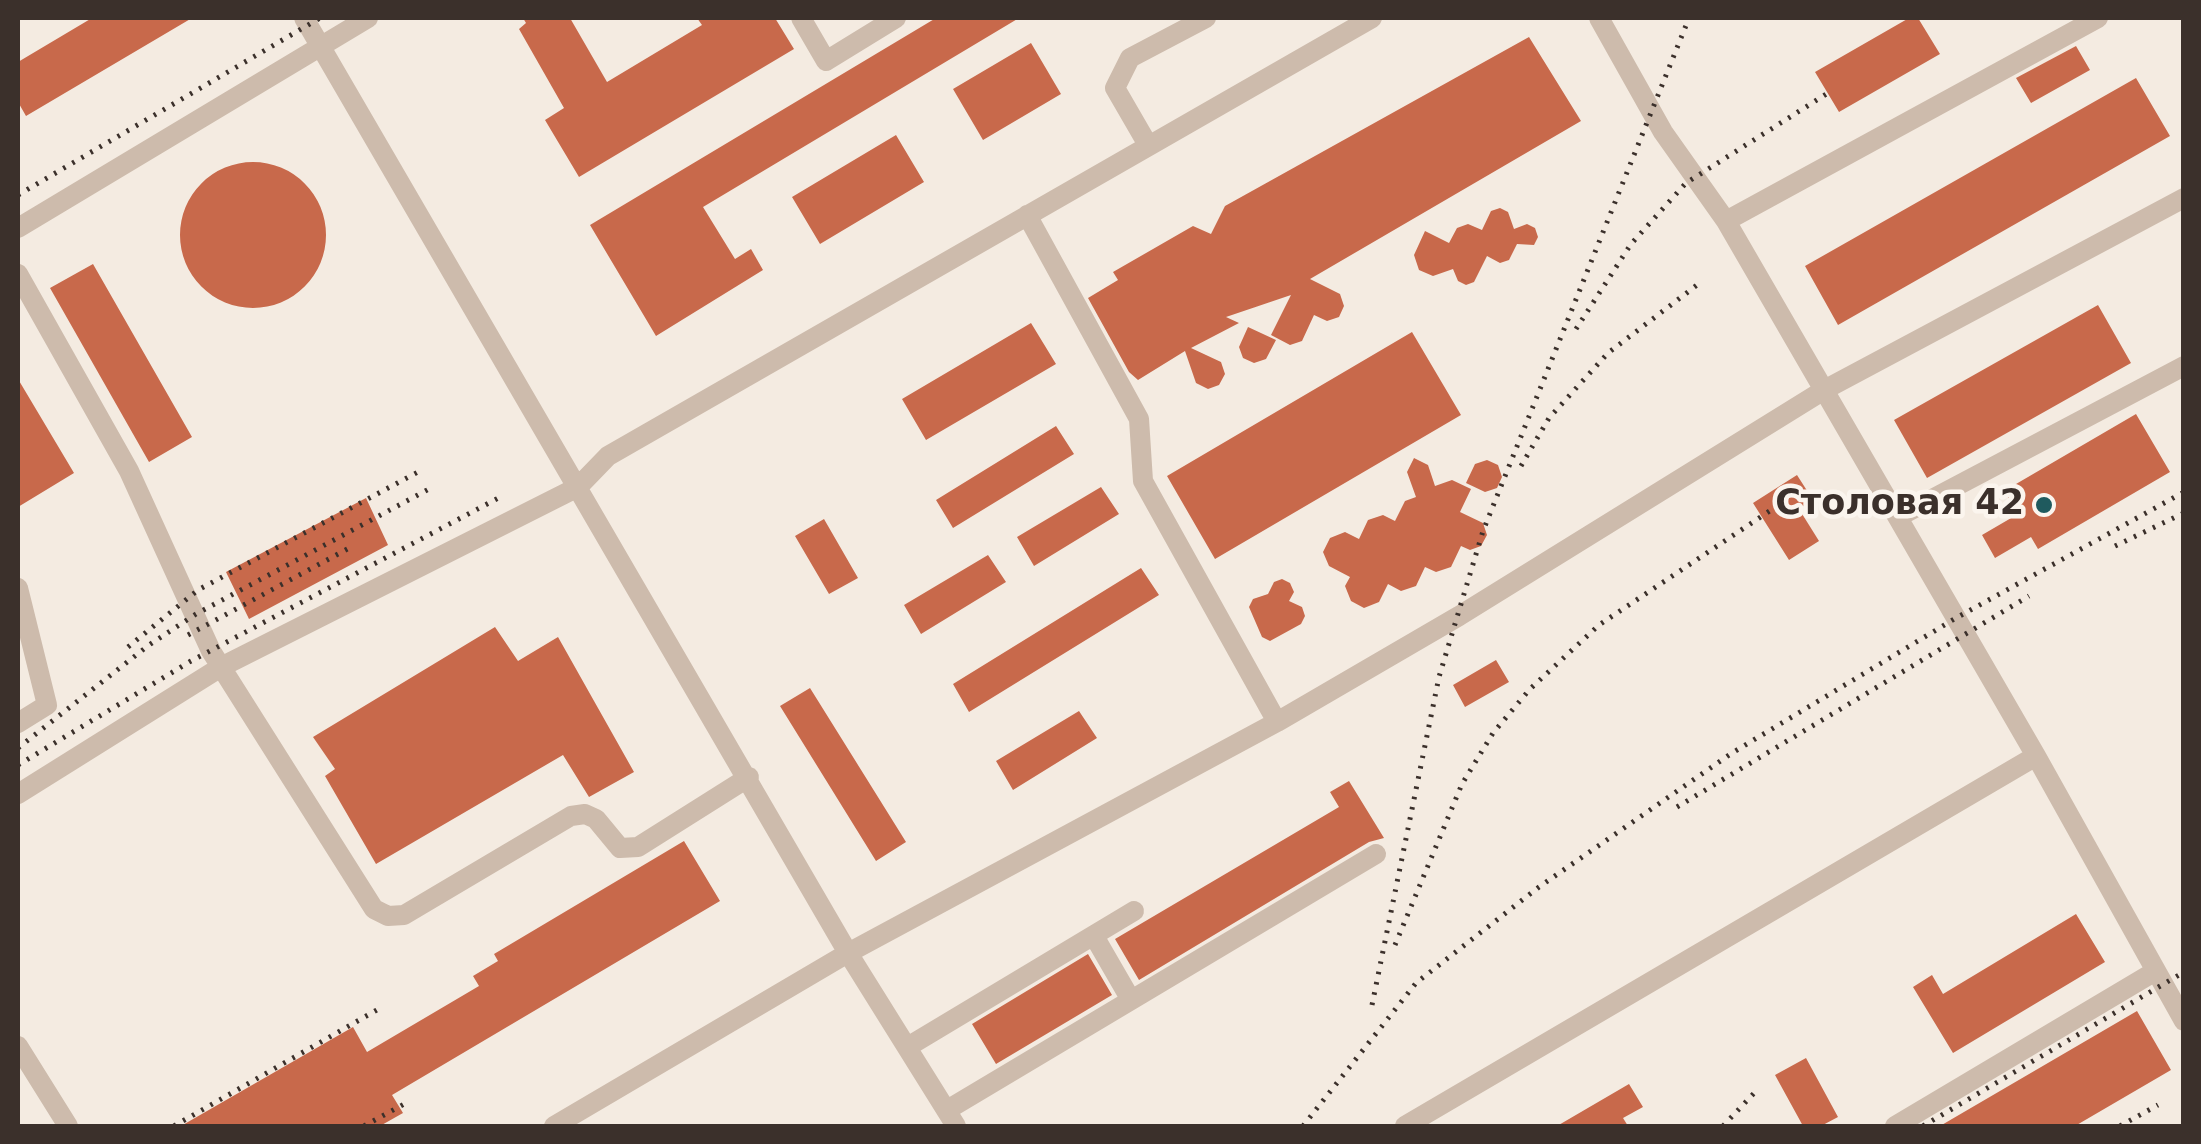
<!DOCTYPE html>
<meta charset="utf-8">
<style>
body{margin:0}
#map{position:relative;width:2201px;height:1144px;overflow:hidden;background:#f4ebe1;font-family:"DejaVu Sans",sans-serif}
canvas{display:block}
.frame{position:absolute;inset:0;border:20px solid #3b302b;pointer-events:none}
</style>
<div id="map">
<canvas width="2201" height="1144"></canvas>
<div class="frame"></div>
</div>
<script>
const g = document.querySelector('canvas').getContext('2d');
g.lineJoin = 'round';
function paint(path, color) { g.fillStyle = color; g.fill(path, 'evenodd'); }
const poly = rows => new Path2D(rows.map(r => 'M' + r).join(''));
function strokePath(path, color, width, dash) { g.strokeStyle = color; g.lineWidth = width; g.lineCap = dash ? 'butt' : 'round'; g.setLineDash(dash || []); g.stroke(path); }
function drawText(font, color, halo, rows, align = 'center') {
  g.font = font + ' "DejaVu Sans",sans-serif'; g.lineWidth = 9; g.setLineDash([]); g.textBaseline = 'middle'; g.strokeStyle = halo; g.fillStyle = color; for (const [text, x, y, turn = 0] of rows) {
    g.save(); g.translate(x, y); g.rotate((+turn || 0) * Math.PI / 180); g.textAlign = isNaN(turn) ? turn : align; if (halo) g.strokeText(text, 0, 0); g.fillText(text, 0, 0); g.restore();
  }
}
const building = poly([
 [92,18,192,18,26,116,18,102,18,62],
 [523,18,570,18,607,82,702,25,697,18,775,18,794,49,579,177,545,120,564,108,519,29,526,23],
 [936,18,1019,18,703,207,735,259,751,249,763,270,656,336,590,225],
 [1909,18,1918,18,1940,54,1839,112,1815,72],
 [1529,37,1581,121,1310,279,1340,294,1344,306,1339,317,1327,321,1314,315,1302,341,1290,345,1271,335,1291,295,1226,317,1239,323,1191,348,1221,362,1225,374,1219,385,1208,389,1196,383,1185,351,1138,380,1129,372,1088,298,1118,280,1113,272,1193,226,1211,234,1225,206],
 [1031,43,1061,94,983,140,953,89],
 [2076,46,2090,70,2031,103,2016,78],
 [2136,78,2170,136,1838,325,1805,266],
 [896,135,924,182,820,244,792,197],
 '180 235a73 73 0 1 1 146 0a73 73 0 1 1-146 0Z',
 [1500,208,1508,212,1514,229,1527,224,1535,228,1538,237,1534,245,1517,244,1509,260,1500,263,1487,256,1474,282,1466,285,1458,281,1453,269,1433,276,1419,270,1414,255,1425,231,1449,243,1457,228,1468,224,1482,230,1491,211],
 [93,264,192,437,149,462,50,288],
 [2098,305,2131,363,1927,478,1894,420],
 [1031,323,1056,364,926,440,902,399],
 [1248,327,1276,340,1266,359,1254,363,1243,358,1239,347],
 [1412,332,1461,415,1215,559,1167,476],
 [18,379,74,473,18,507],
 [2136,414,2170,472,2038,549,2031,537,1995,558,1982,535,2018,514,2004,491],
 [1056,426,1074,454,953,528,936,500],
 [1414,458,1428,465,1435,486,1452,480,1471,489,1460,512,1483,523,1487,535,1481,546,1470,550,1461,546,1451,567,1436,572,1425,567,1416,586,1401,591,1388,584,1379,602,1364,608,1351,601,1345,586,1350,577,1329,566,1323,552,1330,538,1345,532,1359,539,1368,520,1383,515,1395,521,1405,501,1416,497,1407,472],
 [1487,460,1498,465,1502,477,1497,488,1485,492,1466,483,1475,464],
 [1797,475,1813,500,1799,509,1819,541,1789,560,1753,503],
 [1101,487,1119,514,1034,566,1017,537],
 [366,498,388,545,249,619,226,572],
 [824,519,858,578,829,594,795,536],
 [988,555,1006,582,921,634,904,605],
 [1141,568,1159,595,969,712,953,684],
 [1282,579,1290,583,1294,592,1289,601,1302,607,1305,616,1301,624,1270,641,1262,637,1249,607,1253,599,1268,594,1274,582],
 [495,627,518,661,558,637,634,772,589,797,563,755,376,864,325,776,335,769,313,737],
 [1496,660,1509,682,1465,707,1453,685],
 [810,688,906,842,876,861,780,706],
 [1079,711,1097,738,1013,790,996,761],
 [1349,781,1384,838,1369,842,1139,980,1115,939,1339,807,1330,792],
 [684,841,720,901,392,1095,403,1113,380,1126,181,1126,353,1027,367,1052,479,986,473,976,498,961,494,954],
 [2076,914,2105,962,1953,1053,1913,987,1932,975,1943,994],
 [1088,954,1112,995,996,1064,972,1024],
 [2137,1011,2171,1070,2075,1126,1940,1126],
 [1806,1058,1838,1117,1821,1126,1803,1126,1775,1075],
 [1629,1084,1643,1107,1623,1118,1628,1126,1557,1126]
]);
const minor = poly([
 [304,18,848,953,956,1126],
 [801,18,826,61,896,18],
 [1599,18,1663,132,1726,221,2036,756,2184,1021],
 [1148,145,1115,88,1130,58,1206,18],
 [1027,215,1139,419,1143,481,1277,722],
 [1726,221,2098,18],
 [18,228,368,18],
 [18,274,129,471,211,651,374,909,388,916,404,915,571,816,585,814,596,819,620,848,638,847,749,777],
 [1898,517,2184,366],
 [18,588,47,705,18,723],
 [18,794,221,667,578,487,608,456,1372,18],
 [1094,936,1131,1000],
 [18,1046,68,1126],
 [909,1046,1134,911],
 [947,1110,1376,854],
 [554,1126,848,953,1277,722,1459,616,1824,390,2184,198],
 [1405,1126,2036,756],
 [1895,1126,2154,972]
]);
const rail = poly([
 [18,195,320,18],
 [1576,329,1631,244,1686,183,1831,91],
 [1521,466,1549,418,1608,353,1697,285],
 [2115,546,2184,513],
 [188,635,351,547],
 [128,647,198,590,418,472],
 [18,748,149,645,196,614,429,489],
 [18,765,191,661,504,495],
 [1677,807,2029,596],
 [1395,945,1462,784,1493,733,1530,689,1599,625,1801,490],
 [1372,1005,1439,677,1483,531,1689,18],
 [174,1126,382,1007],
 [364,1126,406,1103],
 [1303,1126,1416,983,1539,887,1732,753,1956,618,2184,492],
 [1723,1126,1757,1090],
 [1923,1126,2184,972],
 [2120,1126,2158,1105]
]);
const markers = [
 [2044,505,10,"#1f5a5e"]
];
const poiNames = [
 ["Столовая 42",2024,505]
];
paint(building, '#c8694b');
strokePath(minor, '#cdbbac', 20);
strokePath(rail, '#3b302b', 5, [2.5, 8]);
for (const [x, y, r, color] of markers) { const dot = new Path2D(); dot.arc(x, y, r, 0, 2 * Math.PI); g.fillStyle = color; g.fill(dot); strokePath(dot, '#fbf5ee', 4); }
drawText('bold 35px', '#3b302b', '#fbf5ee', poiNames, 'right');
</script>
